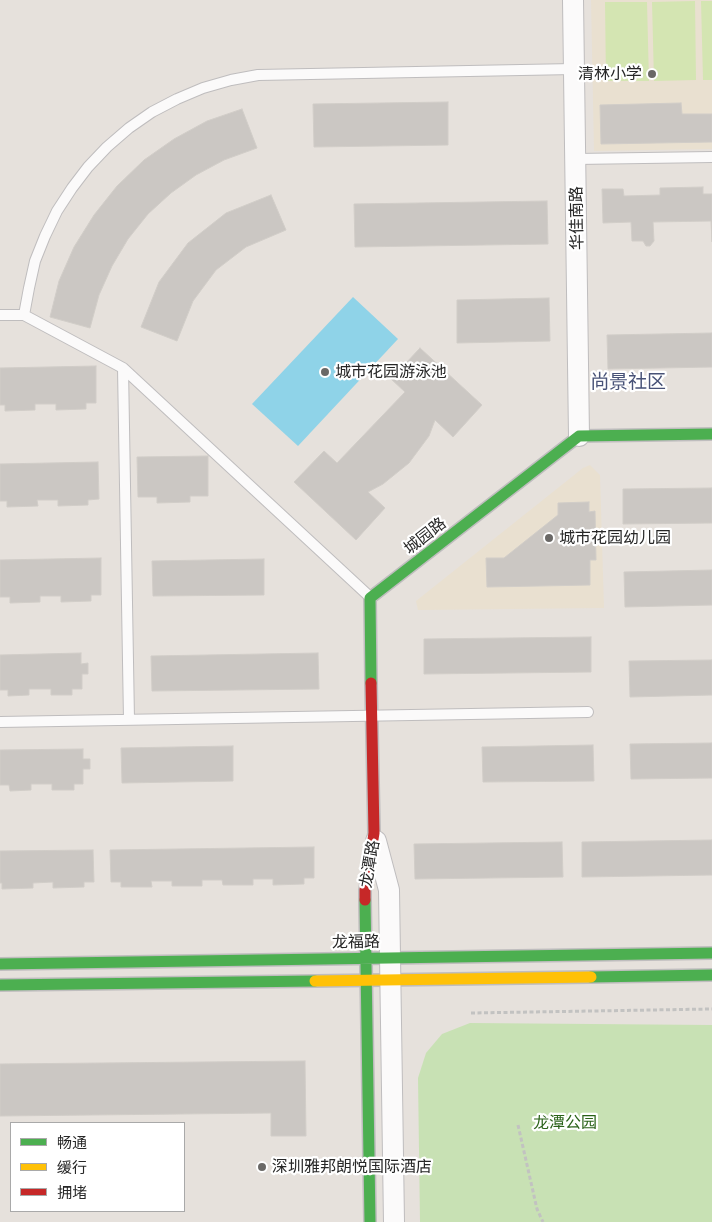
<!DOCTYPE html>
<meta charset="utf-8">
<style>
body{margin:0}
#map{position:relative;width:712px;height:1222px;overflow:hidden;background:#e6e1dc;font-family:"Asap Condensed","Noto Sans SC",sans-serif}
canvas{display:block}
.legend{position:absolute;left:10px;top:1122px;width:175px;height:90px;box-sizing:border-box;background:#fff;border:1px solid #a9a9a9;margin:0;padding:6px 9px;list-style:none;font-size:15px;color:#272727}
.legend li{display:flex;align-items:center;gap:10px;height:25px}
.legend b{width:25px;border:1px solid #a9a9a9}
</style>
<div id="map">
<canvas width="712" height="1222"></canvas>
<ul class="legend">
<li><b style="height:6px;background:#4caf50"></b>畅通</li>
<li><b style="height:6px;background:#ffc107"></b>缓行</li>
<li><b style="height:6px;background:#c62828"></b>拥堵</li>
</ul>
</div>
<script>
const g = document.querySelector('canvas').getContext('2d');
g.lineJoin = 'round';
function paint(path, color) { g.fillStyle = color; g.fill(path, 'evenodd'); }
const poly = rows => new Path2D(rows.map(r => 'M' + r).join(''));
function strokePath(path, color, width, dash) { g.strokeStyle = color; g.lineWidth = width; g.lineCap = dash ? 'butt' : 'round'; g.setLineDash(dash || []); g.stroke(path); }
function drawText(font, color, halo, rows, align = 'center') {
  g.font = font + ' "Asap Condensed","Noto Sans SC",sans-serif'; g.lineWidth = 4.5; g.setLineDash([]); g.textBaseline = 'middle'; g.strokeStyle = halo; g.fillStyle = color; for (const [text, x, y, turn = 0] of rows) {
    g.save(); g.translate(x, y); g.rotate((+turn || 0) * Math.PI / 180); g.textAlign = isNaN(turn) ? turn : align; if (halo) g.strokeText(text, 0, 0); g.fillText(text, 0, 0); g.restore();
  }
}
const education = poly([
 [591,0,712,0,712,149,594,151],
 [590,465,600,475,604,608,418,610,416,601,583,468]
]);
const green = poly([
 [470,1023,712,1025,712,1222,420,1222,418,1078,426,1053,442,1034]
]);
const pitch = poly([
 [695,1,696,80,654,81,652,2],
 [701,1,712,1,712,80,703,80],
 [605,2,647,2,649,81,606,81]
]);
const water = poly([
 [353,297,398,339,298,446,252,404]
]);
const building = poly([
 [448,102,448,145,314,147,313,104,448,102],
 [681,103,682,114,712,114,712,142,601,144,600,105,681,103],
 [242,109,257,148,224,160,196,175,171,193,148,214,128,239,112,266,99,295,90,328,50,317,59,281,74,247,94,215,117,186,144,160,174,139,207,121,242,109],
 [703,187,703,194,712,194,712,242,711,221,653,222,654,241,650,246,646,246,643,241,632,241,631,222,603,223,602,189,623,189,624,196,660,195,660,188,703,187],
 [271,195,286,230,246,247,216,270,193,301,177,341,141,327,159,282,188,243,226,213,271,195],
 [547,201,548,244,355,247,354,204,547,201],
 [549,298,550,341,457,343,457,300,549,298],
 [712,333,712,367,608,369,607,335,712,333],
 [420,348,482,405,453,437,435,420,429,436,409,463,383,484,368,492,385,508,356,540,294,482,324,451,337,463,405,392,391,379,420,348],
 [96,366,96,403,86,403,86,409,56,410,56,404,35,404,35,410,5,411,5,405,0,405,0,368,96,366],
 [208,456,208,496,190,496,190,502,157,503,157,497,138,497,137,457,208,456],
 [98,462,99,499,88,500,88,505,58,506,58,500,37,500,38,506,7,507,7,501,0,501,0,464,98,462],
 [712,488,712,523,623,524,623,489,712,488],
 [589,502,589,512,595,511,596,560,590,560,590,585,487,587,486,558,504,558,558,515,558,503,589,502],
 [101,558,101,595,91,595,91,601,61,602,61,596,40,596,40,602,10,603,10,597,0,597,0,560,101,558],
 [264,559,264,595,153,596,152,561,264,559],
 [712,570,712,605,625,607,624,572,712,570],
 [591,637,591,672,424,674,424,639,591,637],
 [81,653,81,664,88,663,88,674,82,674,82,689,72,689,72,695,51,695,51,689,29,689,29,695,8,696,8,690,0,690,0,655,81,653],
 [318,653,319,689,152,691,151,656,318,653],
 [712,660,712,695,630,697,629,661,712,660],
 [712,743,712,778,631,779,630,744,712,743],
 [593,745,594,781,483,782,482,747,593,745],
 [233,746,233,781,122,783,121,748,233,746],
 [83,749,83,759,90,759,90,769,83,769,83,784,74,784,74,790,52,790,52,784,31,784,31,790,10,791,9,785,0,785,0,750,83,749],
 [712,840,712,875,582,877,582,842,712,840],
 [562,842,563,877,415,879,414,844,562,842],
 [314,847,314,878,304,878,304,884,273,885,273,879,253,879,253,885,223,885,222,880,202,880,202,886,172,886,172,881,151,881,152,887,121,887,121,882,111,882,110,850,314,847],
 [93,850,94,882,84,882,84,887,53,888,53,882,33,883,33,888,2,889,2,883,0,883,0,851,93,850],
 [305,1061,306,1136,271,1136,271,1113,0,1116,0,1064,305,1061]
]);
const path = poly([
 [471,1013,712,1009],
 [518,1125,537,1209,543,1222]
]);
const lane = poly([
 [576,159,712,157],
 [0,315,24,315,29,288,35,261,45,236,57,211,72,188,88,167,107,147,129,128,152,112,177,99,203,88,231,80,258,75,574,69],
 [24,315,123,368,370,597],
 [123,368,129,720],
 [0,722,588,712]
]);
const street = poly([
 [573,0,579,436],
 [376,841,389,890,394,1222]
]);
const fast = poly([
 [371,683,370,598,579,436,712,434],
 [365,900,370,1222],
 [0,964,712,953],
 [591,977,712,975],
 [0,985,315,981]
]);
const slow = poly([
 [315,981,591,977]
]);
const jam = poly([
 [365,900,365,890,374,833,371,683]
]);
const markers = [
 [652,74,5,"#6a6866"],
 [325,372,5,"#6a6866"],
 [549,538,5,"#6a6866"],
 [262,1167,5,"#6a6866"]
];
const poiNames = [
 ["清林小学",642,74,"right"],
 ["城市花园游泳池",335,372],
 ["城市花园幼儿园",559,538],
 ["深圳雅邦朗悦国际酒店",272,1167]
];
const streetNames = [
 ["华佳南路",577,218,-91],
 ["城园路",425,536,-38],
 ["龙潭路",370,864,-80],
 ["龙福路",356,942,-1]
];
const parkNames = [
 ["龙潭公园",565,1123]
];
const quarterNames = [
 ["尚景社区",628,382]
];
paint(education, '#e9e0d0');
paint(green, '#c8e1b4');
paint(pitch, '#d4e5b2');
paint(water, '#8fd3e8');
paint(building, '#cbc7c3');
strokePath(building, '#d1cdc8', 1);
strokePath(lane, '#bfbdbe', 12);
strokePath(street, '#bfbdbe', 22);
strokePath(fast, '#bfbdbe', 14);
strokePath(slow, '#bfbdbe', 14);
strokePath(jam, '#bfbdbe', 14);
strokePath(path, '#c2c2c1', 3, [4, 2.5]);
strokePath(lane, '#fbfafa', 10);
strokePath(street, '#fbfafa', 20);
strokePath(fast, '#4caf50', 11);
strokePath(slow, '#ffc107', 11);
strokePath(jam, '#c62828', 11);
for (const [x, y, r, color] of markers) { const dot = new Path2D(); dot.arc(x, y, r, 0, 2 * Math.PI); g.fillStyle = color; g.fill(dot); strokePath(dot, '#fff', 2); }
drawText('16px', '#272727', '#fff', poiNames, 'left');
drawText('16px', '#272727', '#fff', streetNames);
drawText('16px', '#2a6219', '#fff', parkNames);
drawText('19px', '#485277', '#fff', quarterNames);
</script>
